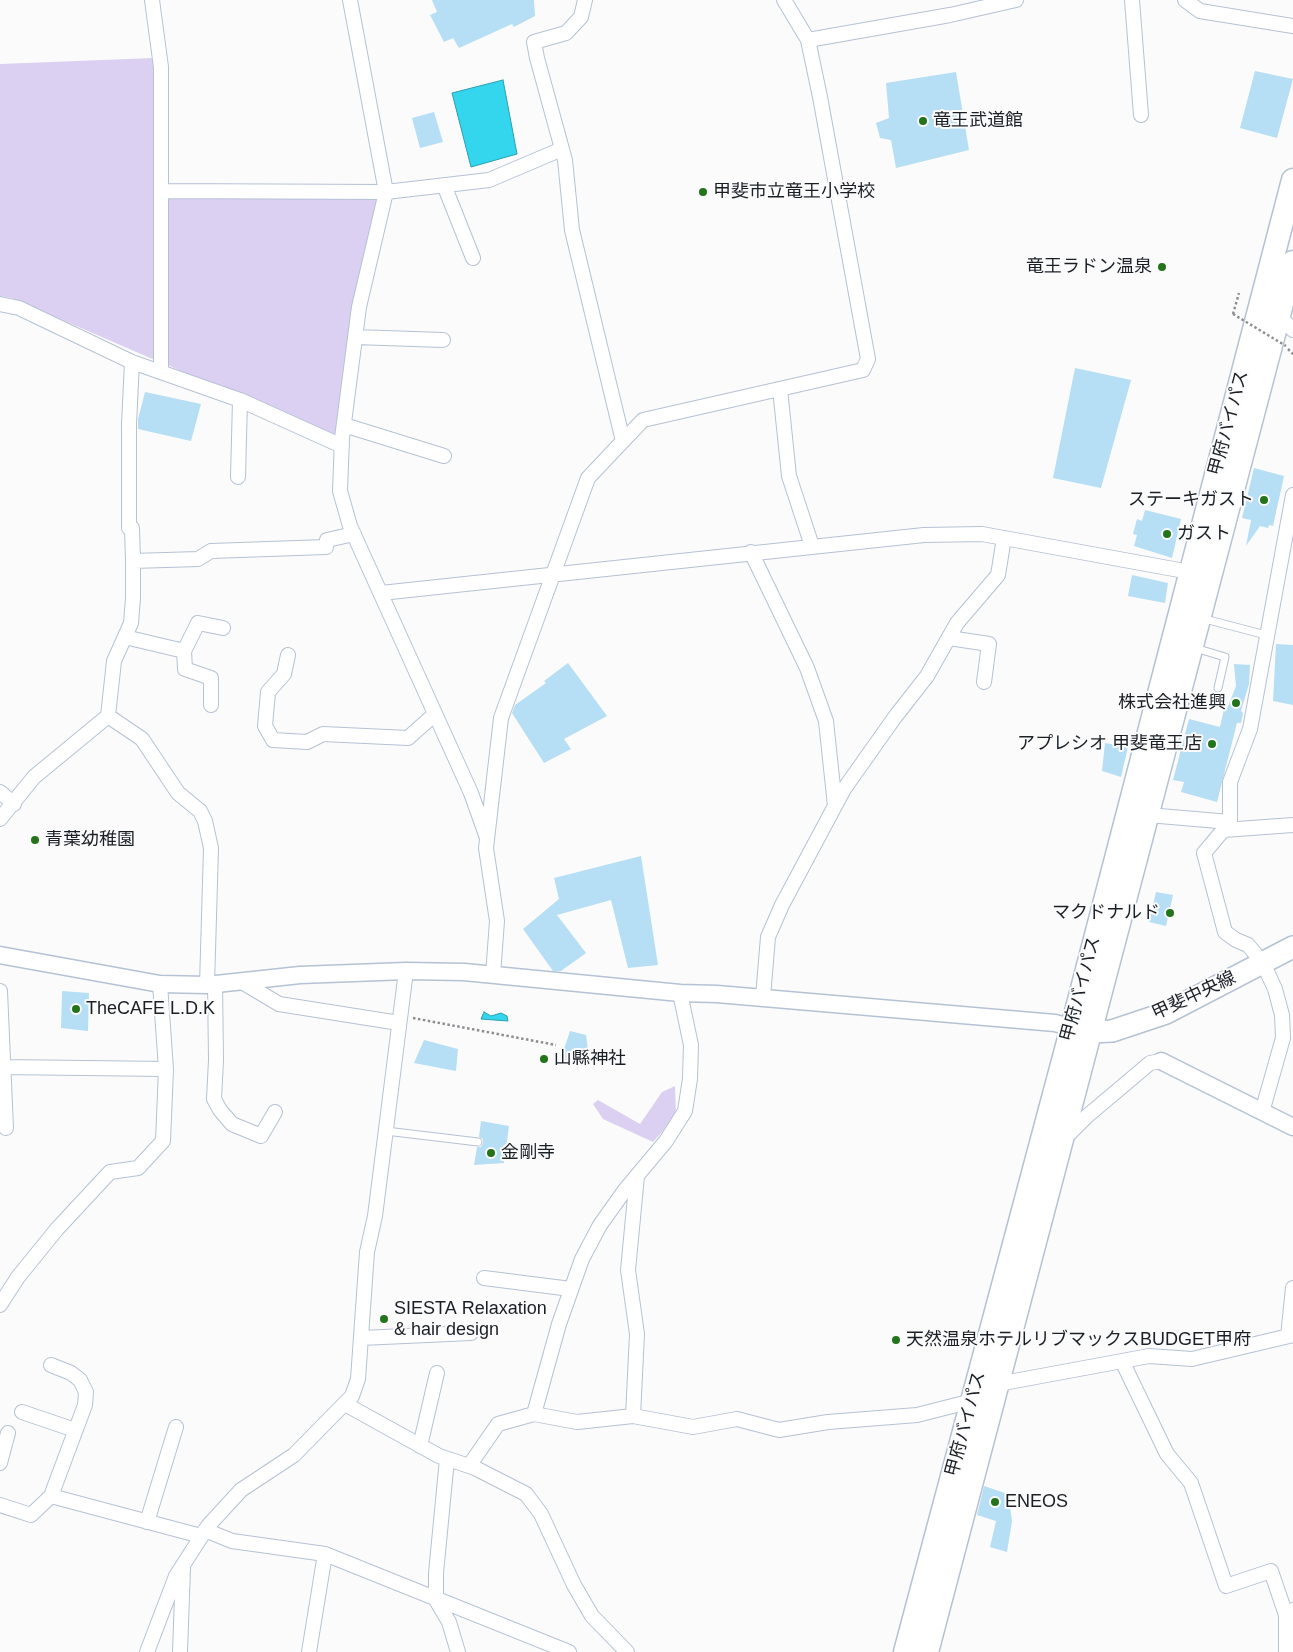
<!DOCTYPE html>
<meta charset="utf-8">
<style>
body{margin:0}
canvas{display:block;background:#fbfbfb}
</style>
<canvas width="1293" height="1652"></canvas>
<script>
const g = document.querySelector('canvas').getContext('2d');
g.lineJoin = 'round';
function paint(path, color) { g.fillStyle = color; g.fill(path, 'evenodd'); }
const poly = rows => new Path2D(rows.map(r => 'M' + r).join(''));
function strokePath(path, color, width, dash) { g.strokeStyle = color; g.lineWidth = width; g.lineCap = dash ? 'butt' : 'round'; g.setLineDash(dash || []); g.stroke(path); }
function drawText(font, color, halo, rows, align = 'center') {
  g.font = font + ' Arial,"Noto Sans JP",sans-serif'; g.lineWidth = 4; g.setLineDash([]); g.textBaseline = 'middle'; g.strokeStyle = halo; g.fillStyle = color; for (const [text, x, y, turn = 0] of rows) {
    g.save(); g.translate(x, y); g.rotate((+turn || 0) * Math.PI / 180); g.textAlign = isNaN(turn) ? turn : align; if (halo) g.strokeText(text, 0, 0); g.fillText(text, 0, 0); g.restore();
  }
}
const green = poly([
 [153,58,157,361,12,298,0,296,0,64],
 [163,193,383,195,340,442,163,363],
 [675,1086,676,1116,653,1142,603,1119,593,1104,598,1100,640,1124,662,1092]
]);
const water = poly([
 [503,80,517,154,471,167,452,93,503,80],
 [484,1012,491,1016,501,1013,507,1016,508,1021,481,1019,484,1012]
]);
const building = poly([
 [432,0,534,0,535,16,514,27,512,24,459,48,453,38,444,42,430,15,437,12],
 [1255,71,1293,79,1277,138,1240,128],
 [956,72,969,150,896,168,891,140,880,138,876,123,889,118,886,83],
 [434,112,443,142,420,148,412,118],
 [1075,368,1131,380,1101,488,1053,478],
 [145,392,201,404,191,441,138,429,138,419],
 [1254,468,1284,476,1273,526,1269,525,1268,528,1260,526,1246,546,1251,520,1242,518],
 [1145,510,1181,519,1172,558,1134,546,1137,535,1133,534,1137,519,1142,521],
 [1132,575,1168,583,1165,603,1128,596],
 [1276,644,1293,645,1293,705,1273,701],
 [568,663,607,716,564,739,571,749,544,763,512,713,515,705,546,683,544,681],
 [1234,664,1250,665,1249,684,1241,711,1243,713,1241,723,1237,723,1217,802,1181,792,1184,782,1173,780,1189,719,1220,727,1224,709,1227,709,1236,686],
 [1105,743,1128,747,1121,777,1102,771],
 [641,856,658,965,628,968,611,900,557,915,586,953,561,971,553,971,523,929,559,899,554,878],
 [1156,892,1173,895,1166,926,1149,922],
 [62,991,89,993,88,1031,61,1028],
 [570,1031,586,1035,588,1050,584,1066,565,1064,563,1052],
 [424,1040,458,1049,456,1071,414,1063],
 [481,1121,509,1126,504,1163,474,1165,477,1147,481,1147,483,1143,483,1139,479,1137],
 [984,1486,1008,1494,1012,1521,1007,1552,990,1547,996,1521,977,1515]
]);
const path = poly([
 [1233,314,1239,293],
 [1288,349,1293,354],
 [413,1018,556,1045]
]);
const service = poly([
 [1201,618,1266,635],
 [1195,648,1225,657,1218,688],
 [386,1131,478,1142]
]);
const minor = poly([
 [152,0,161,67,161,372],
 [350,0,386,192,359,307,342,438,340,491,350,526,471,793,487,838],
 [585,0,581,17,566,33,534,42,537,58,565,160,572,230,623,441,643,420,863,370,868,359,820,97,808,40,784,0],
 [1132,0,1141,115],
 [1185,0,1200,11,1293,26],
 [808,40,950,15,1016,0],
 [444,185,473,258],
 [161,191,386,192,489,180,562,149],
 [0,304,19,308,132,362,240,400,342,446],
 [1279,316,1293,330],
 [355,337,443,340],
 [132,362,129,424,129,528,132,528,133,561],
 [780,389,789,476,812,546],
 [344,425,444,456],
 [238,477,240,400],
 [751,552,807,668,826,721,835,806],
 [381,593,924,535,982,534,1190,572],
 [125,637,184,651,198,623,223,628],
 [949,638,989,644,984,682],
 [184,651,185,669,211,678,211,705],
 [288,655,284,674,268,692,265,726,273,740,307,742,323,734,408,738,435,714],
 [108,716,142,739,178,793,200,811,205,821,211,848,207,985],
 [0,792,14,804],
 [1148,815,1230,822],
 [0,819,34,777,108,716,114,661,131,623,133,598,133,561,198,559,211,551,326,547,327,540,354,534],
 [1224,830,1293,825],
 [493,975,497,921,486,848,501,718,588,478,623,441],
 [242,982,279,1004,399,1023],
 [215,984,216,1060,214,1099,220,1110,232,1124,261,1136,275,1112],
 [0,991,6,1128],
 [763,997,768,937,782,905,844,789,895,717,927,676,957,623,998,575,1004,538],
 [3,1067,166,1069],
 [1262,1112,1283,1038,1282,1015,1275,989,1263,963,1248,945,1236,940,1225,932,1204,853,1230,822,1230,782,1250,729,1293,495],
 [1063,1134,1070,1133,1086,1117,1150,1063,1161,1061],
 [484,1278,571,1289],
 [0,1305,18,1277,57,1229,110,1172,138,1168,163,1141,166,1069,160,984],
 [1288,1336,1293,1288],
 [361,1338,471,1333],
 [1122,1361,1167,1454,1191,1483,1226,1586,1271,1571,1286,1615],
 [51,1365,71,1373,80,1380,86,1392,85,1405,51,1496],
 [998,1384,1149,1356,1192,1359,1293,1335],
 [345,1404,439,1456,475,1468,526,1494,541,1514,574,1585,592,1616,627,1652],
 [22,1412,75,1430],
 [534,1414,577,1422,633,1416,637,1334,628,1270,637,1176],
 [633,1416,693,1427,737,1419,779,1430,828,1422,917,1415,972,1401],
 [420,1446,437,1373],
 [447,1459,436,1573,436,1600,449,1622,458,1652],
 [0,1463,8,1433],
 [469,1466,498,1424,534,1414,559,1324,582,1259,600,1225,625,1190,666,1141,685,1111,690,1079,691,1045,680,993],
 [0,1505,31,1515,51,1496,201,1536],
 [147,1522,176,1427],
 [205,1530,232,1541,325,1554,569,1652],
 [147,1652,176,1576,208,1526,241,1490,294,1455,352,1396,358,1379,367,1252,375,1216,406,971],
 [180,1652,183,1568],
 [309,1652,325,1554],
 [1286,1652,1286,1615,1293,1610]
]);
const tertiary = poly([
 [0,955,160,984,207,985,300,975,406,971,464,972,680,993,717,994,1055,1023,1081,1030],
 [1161,1061,1293,1127]
]);
const primary = poly([
 [1091,1032,1112,1031,1166,1013,1293,947]
]);
const trunk = poly([
 [905,1652,1072,1027,1293,180],
 [927,1652,1293,262]
]);
const pathBridge = poly([
 [1233,314,1286,346]
]);
const markers = [
 [923,121,5,"#22731a"],
 [703,192,5,"#22731a"],
 [1162,267,5,"#22731a"],
 [1264,500,5,"#22731a"],
 [1167,534,5,"#22731a"],
 [1236,703,5,"#22731a"],
 [1212,744,5,"#22731a"],
 [35,840,5,"#22731a"],
 [1170,913,5,"#22731a"],
 [76,1009,5,"#22731a"],
 [544,1059,5,"#22731a"],
 [491,1153,5,"#22731a"],
 [384,1319,5,"#22731a"],
 [896,1340,5,"#22731a"],
 [995,1502,5,"#22731a"]
];
const poiNames = [
 ["竜王武道館",933,121],
 ["甲斐市立竜王小学校",713,192],
 ["竜王ラドン温泉",1152,267,"right"],
 ["ステーキガスト",1254,500,"right"],
 ["ガスト",1177,534],
 ["株式会社進興",1226,703,"right"],
 ["アプレシオ 甲斐竜王店",1202,744,"right"],
 ["青葉幼稚園",45,840],
 ["マクドナルド",1160,913,"right"],
 ["TheCAFE L.D.K",86,1009],
 ["山縣神社",554,1059],
 ["金剛寺",501,1153],
 ["SIESTA Relaxation",394,1309],
 ["& hair design",394,1330],
 ["天然温泉ホテルリブマックスBUDGET甲府",906,1340],
 ["ENEOS",1005,1502]
];
const streetNames = [
 ["甲府バイパス",1229,423,-75],
 ["甲府バイパス",1081,989,-75],
 ["甲斐中央線",1194,996,-25],
 ["甲府バイパス",966,1424,-75]
];
paint(green, '#dbd0f2');
paint(water, '#33d6ed');
strokePath(water, '#2c9fb1', 1);
paint(building, '#b6def4');
strokePath(service, '#b5c2d4', 9);
strokePath(minor, '#b5c2d4', 16);
strokePath(tertiary, '#b5c2d4', 19);
strokePath(primary, '#b5c2d4', 24);
strokePath(trunk, '#b5c2d4', 25);
strokePath(path, '#8c8e92', 2.5, [2.5, 2.5]);
strokePath(service, '#fff', 7);
strokePath(minor, '#fff', 14);
strokePath(tertiary, '#fff', 16);
strokePath(primary, '#fff', 21);
strokePath(trunk, '#fff', 22);
strokePath(pathBridge, '#8c8e92', 2.5, [2.5, 2.5]);
for (const [x, y, r, color] of markers) { const dot = new Path2D(); dot.arc(x, y, r, 0, 2 * Math.PI); g.fillStyle = color; g.fill(dot); strokePath(dot, '#fbfbfb', 2); }
drawText('18px', '#1a1f26', '#fbfbfb', poiNames, 'left');
drawText('18px', '#1a1f26', '#fbfbfb', streetNames);
</script>
